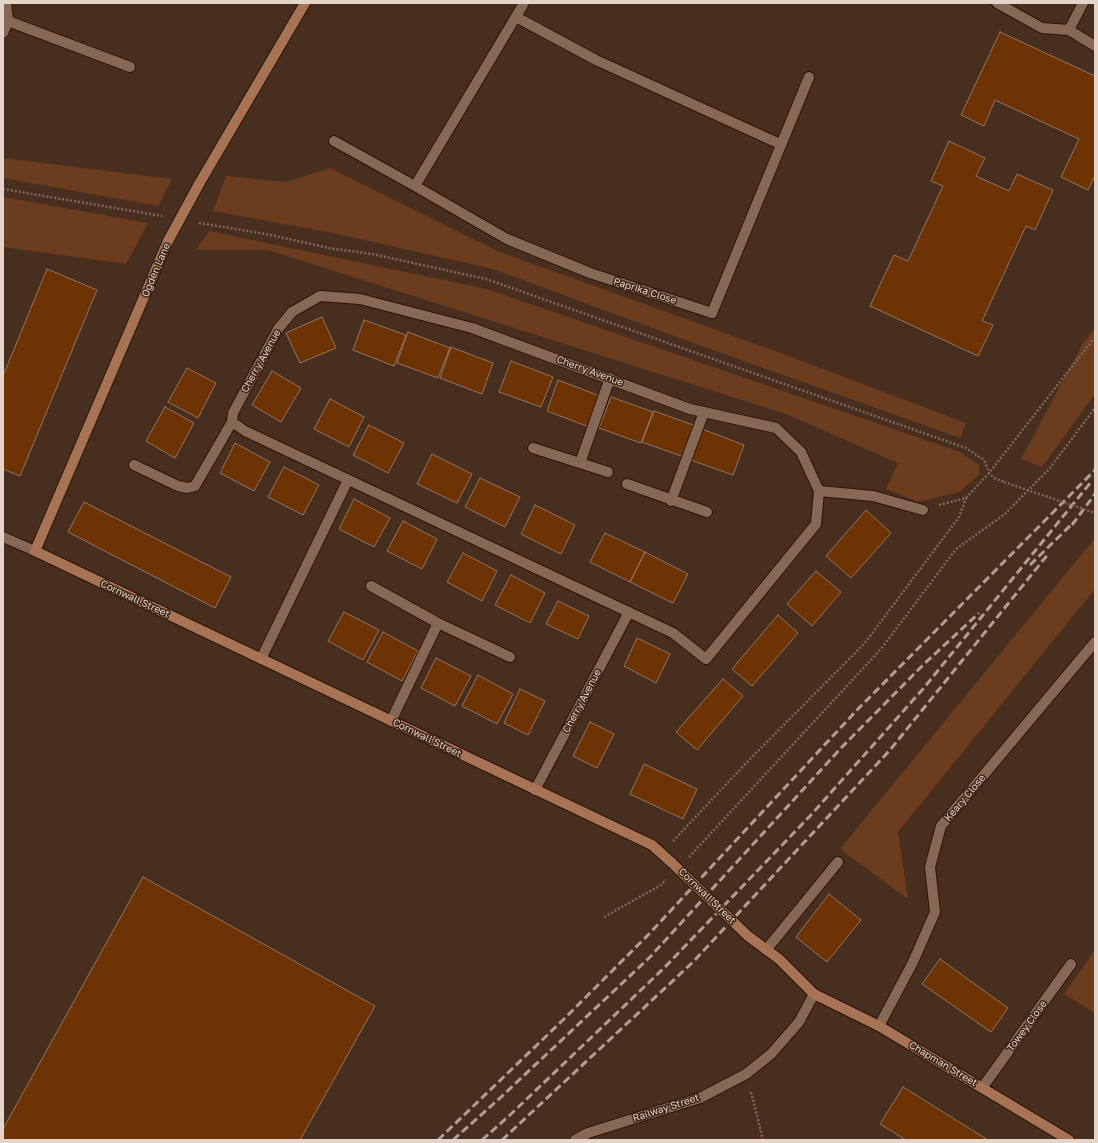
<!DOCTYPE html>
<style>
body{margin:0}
#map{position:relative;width:1098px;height:1143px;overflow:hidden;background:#482e1e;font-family:"Golos Text",sans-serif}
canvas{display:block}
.frame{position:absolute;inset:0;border:4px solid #e5d4ca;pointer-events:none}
</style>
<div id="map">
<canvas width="1098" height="1143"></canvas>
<div class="frame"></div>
</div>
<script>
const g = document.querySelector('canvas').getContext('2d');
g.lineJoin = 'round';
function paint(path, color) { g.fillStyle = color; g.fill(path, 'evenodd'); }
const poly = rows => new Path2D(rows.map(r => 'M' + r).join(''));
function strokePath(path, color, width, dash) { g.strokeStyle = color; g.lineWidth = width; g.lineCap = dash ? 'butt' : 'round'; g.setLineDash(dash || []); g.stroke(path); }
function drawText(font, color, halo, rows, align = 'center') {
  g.font = font + ' "Golos Text",sans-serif'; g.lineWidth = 3; g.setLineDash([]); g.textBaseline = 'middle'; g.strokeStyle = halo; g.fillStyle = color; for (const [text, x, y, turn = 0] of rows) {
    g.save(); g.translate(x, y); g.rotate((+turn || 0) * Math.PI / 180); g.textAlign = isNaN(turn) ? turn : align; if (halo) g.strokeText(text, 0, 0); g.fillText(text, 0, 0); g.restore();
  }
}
const green = poly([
 [3,158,172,179,158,206,3,178],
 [330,168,497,251,786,355,966,423,960,438,682,339,493,269,333,233,213,211,226,176,286,182],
 [3,197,148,223,126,264,3,247],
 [209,231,487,289,960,452,979,465,979,475,959,492,918,502,886,489,898,463,786,414,268,250,196,250],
 [1095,328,1095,394,1042,467,1021,459,1083,343],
 [1095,538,1095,589,898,832,908,899,840,849],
 [1095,950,1095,1013,1064,994]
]);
const building = poly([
 [1000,32,1095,76,1095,175,1088,190,1061,177,1079,139,995,100,984,126,961,115,1000,32],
 [949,141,985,158,976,176,1009,191,1017,174,1053,190,1035,230,1026,226,982,321,993,325,978,356,870,306,894,255,908,261,943,186,931,181,949,141],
 [47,269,97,290,20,476,3,469,3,376,47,269],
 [322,317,336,348,300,363,286,333,322,317],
 [364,320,406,335,394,366,353,350,364,320],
 [408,332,450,348,438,378,397,363,408,332],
 [451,347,493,363,482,394,440,378,451,347],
 [511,361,553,377,541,407,499,392,511,361],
 [187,368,216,383,198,418,168,402,187,368],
 [272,371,301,388,281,422,252,405,272,371],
 [558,380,600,396,589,427,547,411,558,380],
 [611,397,653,412,641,443,599,428,611,397],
 [330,399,364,417,349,447,314,429,330,399],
 [165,407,194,423,175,458,146,441,165,407],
 [654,411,696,426,684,457,642,442,654,411],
 [369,425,404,443,388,473,353,455,369,425],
 [702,429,744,445,733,475,691,460,702,429],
 [235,443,270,462,254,491,220,473,235,443],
 [432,454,472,474,457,503,417,484,432,454],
 [284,467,319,485,303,515,268,497,284,467],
 [480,478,520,497,505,527,465,507,480,478],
 [354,499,390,518,374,547,339,529,354,499],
 [84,502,231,577,215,608,68,532,84,502],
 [535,505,575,525,561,554,521,534,535,505],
 [866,510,891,533,851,578,826,556,866,510],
 [403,521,437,539,422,569,387,551,403,521],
 [605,533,645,552,630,582,590,562,605,533],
 [645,552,688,574,673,603,630,582,645,552],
 [463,553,497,571,482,601,447,582,463,553],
 [816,571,841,592,812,626,787,604,816,571],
 [511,575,545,593,530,623,495,605,511,575],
 [558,601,589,616,578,639,546,624,558,601],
 [344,612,379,630,363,660,328,641,344,612],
 [778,615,798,633,752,686,732,669,778,615],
 [383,632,418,651,402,681,367,662,383,632],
 [637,638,670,654,656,683,624,666,637,638],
 [436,658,471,676,455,706,421,688,436,658],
 [478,675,513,694,497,724,462,706,478,675],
 [723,679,743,696,697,750,676,732,723,679],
 [520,689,545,701,528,735,504,723,520,689],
 [590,722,614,734,597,768,573,756,590,722],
 [644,764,697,789,683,819,630,794,644,764],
 [143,877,375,1006,300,1140,3,1140,3,1129,143,877],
 [829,894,861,920,827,962,796,937,829,894],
 [940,959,1008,1008,991,1032,922,984,940,959],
 [903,1087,988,1140,906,1140,880,1124,903,1087]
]);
const path = poly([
 [3,189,162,216],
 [199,223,266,234,329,248,372,254,486,279,966,448,984,460,989,473,994,478,1004,482],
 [939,505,966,498,989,473,1095,337],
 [673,841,749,760,865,643,959,517,966,498],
 [689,857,881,649,956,549,1005,514,1050,468,1095,408],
 [604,917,661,885,666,880],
 [751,1092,763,1140]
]);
const lane = poly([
 [533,448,608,472],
 [580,463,610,378],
 [134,465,178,486,187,488,195,486,232,422],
 [627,484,707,512],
 [819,491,873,496,923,510],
 [671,501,704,412],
 [371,586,438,623,391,721],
 [438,623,510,657],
 [766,950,838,862]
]);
const street = poly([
 [997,3,1042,28,1069,30,1095,46],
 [516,17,596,60,780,144],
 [8,21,130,67],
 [1069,30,1083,3],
 [3,33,8,21,6,3],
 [334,141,415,186,524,3],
 [415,186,507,239,590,273,712,313,809,77],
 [320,296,360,299,472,328,690,409,776,428,801,452,819,491,816,524,706,659,673,633,245,431,232,422,233,413,278,329,292,312,320,296],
 [3,537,35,551],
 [261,659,348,480],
 [535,790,629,612],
 [879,1026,913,962,935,912,930,867,941,826,1095,642],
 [982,1088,1071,964],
 [575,1140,588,1133,700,1098,746,1074,771,1054,799,1022,814,994]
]);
const secondary = poly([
 [199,184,305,3],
 [168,241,35,551,652,845,672,863],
 [748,936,779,959,814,994,879,1026,1069,1140]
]);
const rail = poly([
 [1072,525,1095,494],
 [1030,565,1076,520],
 [438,1140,564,1019,649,934,857,710,1095,470],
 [453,1140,500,1098,650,957,841,748,924,664,979,613],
 [482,1140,510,1115,664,968,810,816,923,689,1091,482],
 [502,1140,693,962,890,750,1049,553]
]);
const pathBridge = poly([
 [1004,482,1095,513]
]);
const secondaryBridge = poly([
 [168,241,199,184],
 [672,863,748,936]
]);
const streetNames = [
 ["Ogden Lane",156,270,-67],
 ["Paprika Close",645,291,18],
 ["Cherry Avenue",261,361,-61],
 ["Cherry Avenue",590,371,20],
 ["Cornwall Street",135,599,25],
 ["Cherry Avenue",582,701,-62],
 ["Cornwall Street",427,738,26],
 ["Keary Close",965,798,-50],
 ["Cornwall Street",707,896,44],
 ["Towey Close",1027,1026,-54],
 ["Chapman Street",943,1064,31],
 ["Railway Street",666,1108,-18]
];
paint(green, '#6b3c1d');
paint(building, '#6e3304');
strokePath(building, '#947563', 1);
strokePath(lane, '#2d1506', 12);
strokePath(street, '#2d1506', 12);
strokePath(secondary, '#2d1506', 12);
strokePath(path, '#7f685b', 2.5, [2, 2]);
strokePath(lane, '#876857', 10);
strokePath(street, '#876857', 10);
strokePath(secondary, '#a77354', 10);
strokePath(rail, '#b19d91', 3, [8, 4]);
strokePath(secondaryBridge, '#2d1506', 12, []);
strokePath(pathBridge, '#7f685b', 2.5, [2, 2]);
strokePath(secondaryBridge, '#a77354', 10);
drawText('10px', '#e5d4ca', '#3d2414', streetNames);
</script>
